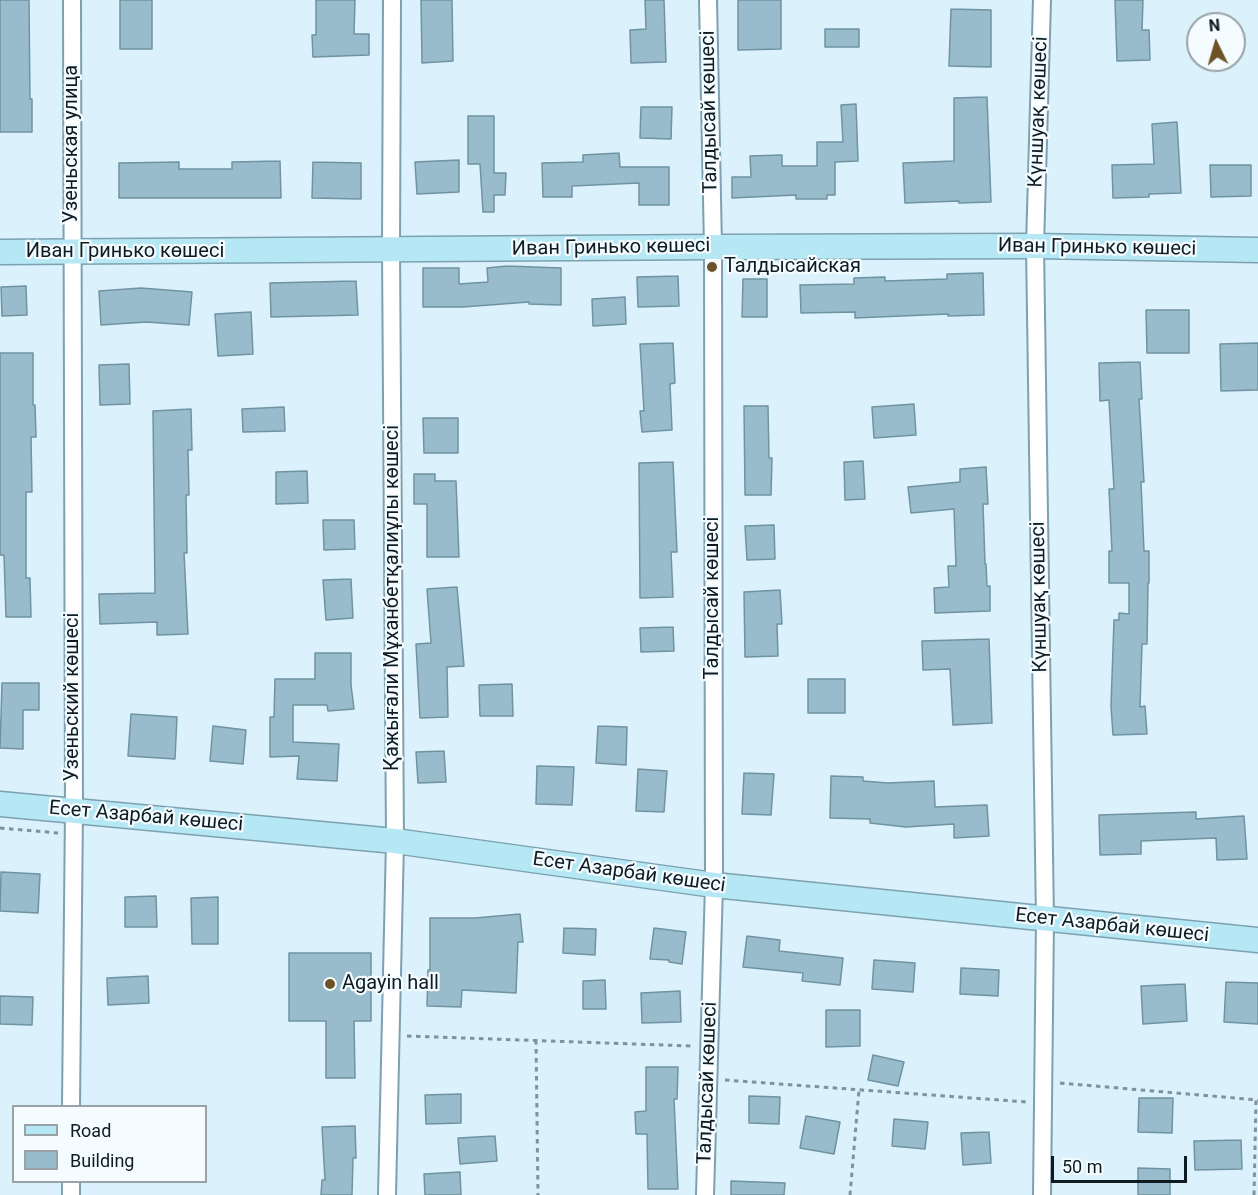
<!DOCTYPE html>
<meta charset="utf-8">
<style>
body{margin:0}
#map{position:relative;width:1258px;height:1195px;overflow:hidden;background:#dbf1fb;font-family:Roboto,sans-serif}
canvas{display:block}
.legend{position:absolute;left:12px;top:1105px;width:195px;height:78px;box-sizing:border-box;background:#f4fcff;border:2px solid #98a2a7;margin:0;padding:8px 10px;list-style:none;font-size:18px;color:#0e1c22}
.legend li{display:flex;align-items:center;gap:12px;height:30px}
.legend b{width:30px;border:2px solid #98a2a7}
.north{position:absolute;left:1186px;top:12px;width:60px;height:60px;box-sizing:border-box;background:#f4fcff;border:2px solid #98a2a7;border-radius:50%;rotate:355deg;font-size:16px;font-weight:700;line-height:24px;text-align:center;color:#0e1c22}
.north::after{content:'';display:block;margin:auto;width:21px;height:27px;background:#6d5325;clip-path:polygon(50% 0,100% 100%,50% 72%,0 100%)}
.scale{position:absolute;left:1051px;top:1156px;width:136px;height:27px;box-sizing:border-box;border:3px solid #0e1c22;border-top:0;padding-left:8px;font-size:18px;line-height:21px;white-space:nowrap;color:#0e1c22;-webkit-text-stroke:4px #f4fcff;paint-order:stroke}
</style>
<div id="map">
<canvas width="1258" height="1195"></canvas>
<ul class="legend">
<li><b style="height:8px;background:#b5e7f4"></b>Road</li>
<li><b style="height:16px;background:#98bccb"></b>Building</li>
</ul>
<div class="north">N</div>
<div class="scale">50 m</div>
</div>
<script>
const g = document.querySelector('canvas').getContext('2d');
g.lineJoin = 'round';
function paint(path, color) { g.fillStyle = color; g.fill(path, 'evenodd'); }
const poly = rows => new Path2D(rows.map(r => 'M' + r).join(''));
function strokePath(path, color, width, dash) { g.strokeStyle = color; g.lineWidth = width; g.lineCap = dash ? 'butt' : 'round'; g.setLineDash(dash || []); g.stroke(path); }
function drawText(font, color, halo, rows, align = 'center') {
  g.font = font + ' Roboto,sans-serif'; g.lineWidth = 4.5; g.setLineDash([]); g.textBaseline = 'middle'; g.strokeStyle = halo; g.fillStyle = color; for (const [text, x, y, turn = 0] of rows) {
    g.save(); g.translate(x, y); g.rotate((+turn || 0) * Math.PI / 180); g.textAlign = isNaN(turn) ? turn : align; if (halo) g.strokeText(text, 0, 0); g.fillText(text, 0, 0); g.restore();
  }
}
const building = poly([
 [0,0,29,0,30,99,32,99,32,132,0,132,0,0],
 [120,0,152,0,152,49,120,49,120,0],
 [316,0,355,0,354,34,369,34,369,55,313,57,312,35,316,35,316,0],
 [421,0,452,0,453,61,422,63,421,0],
 [645,0,664,0,666,62,631,63,630,30,646,29,645,0],
 [738,0,781,0,781,49,738,50,738,0],
 [1115,0,1143,0,1142,30,1149,30,1150,60,1117,61,1115,0],
 [951,9,991,10,991,67,949,66,951,9],
 [825,29,859,29,859,47,825,47,825,29],
 [987,97,991,202,959,203,959,201,905,203,903,163,954,161,954,98,987,97],
 [856,104,858,161,835,162,835,195,827,195,827,199,796,199,796,195,732,198,732,177,751,177,750,156,782,155,782,166,817,166,817,142,843,142,841,105,856,104],
 [641,107,672,107,671,139,640,138,641,107],
 [468,116,494,116,494,173,506,173,505,195,494,195,494,212,483,212,480,164,468,164,468,116],
 [1177,122,1181,193,1149,194,1149,197,1113,198,1112,165,1154,164,1152,124,1177,122],
 [619,153,620,167,669,167,669,205,639,205,639,183,572,186,572,197,543,197,542,163,583,162,583,155,619,153],
 [459,160,459,192,417,194,415,162,459,160],
 [280,161,281,198,119,198,119,163,179,162,179,169,232,169,232,162,280,161],
 [313,162,361,163,361,199,312,198,313,162],
 [1210,165,1251,165,1251,196,1211,197,1210,165],
 [507,266,561,268,561,305,529,304,529,302,463,307,423,307,423,268,459,268,459,284,488,282,487,268,507,266],
 [983,273,984,315,948,316,948,314,855,318,855,312,801,313,800,285,854,284,854,278,885,277,885,281,947,279,947,274,983,273],
 [678,276,679,306,638,307,637,277,678,276],
 [743,279,767,279,767,317,742,317,743,279],
 [356,281,358,315,271,317,270,283,356,281],
 [26,286,27,315,2,316,1,287,26,286],
 [141,288,192,292,189,325,146,322,101,325,99,291,141,288],
 [625,297,626,324,593,326,592,299,625,297],
 [1146,310,1189,310,1189,353,1147,353,1146,310],
 [251,312,253,354,218,356,215,314,251,312],
 [673,343,675,383,670,384,672,430,642,432,640,411,644,411,640,344,673,343],
 [1258,343,1258,390,1221,391,1220,344,1258,343],
 [0,353,33,353,33,405,35,405,36,437,31,437,32,492,26,492,26,578,30,578,31,617,6,617,4,555,0,555,0,353],
 [1140,362,1142,399,1139,399,1144,482,1141,482,1144,551,1149,551,1149,583,1148,583,1147,644,1142,644,1140,707,1145,706,1147,734,1113,735,1111,706,1114,620,1119,620,1119,613,1129,614,1129,583,1109,583,1109,551,1112,551,1109,489,1114,489,1109,400,1100,401,1099,363,1140,362],
 [129,364,130,404,100,405,99,365,129,364],
 [914,404,916,435,874,438,872,407,914,404],
 [744,406,768,406,769,458,772,458,771,495,745,495,744,406],
 [284,407,285,431,243,432,242,409,284,407],
 [191,409,192,450,188,450,189,495,186,495,187,553,184,553,188,634,157,635,157,622,100,624,99,594,155,593,153,411,191,409],
 [423,418,458,418,458,453,424,453,423,418],
 [863,461,865,499,845,500,844,462,863,461],
 [673,462,677,552,671,552,673,597,640,598,639,463,673,462],
 [986,467,988,504,983,504,985,564,986,564,987,586,990,586,990,611,935,613,934,588,949,587,948,566,956,566,954,509,911,513,908,487,960,482,960,469,986,467],
 [307,471,308,503,276,504,276,472,307,471],
 [414,474,435,474,435,481,456,481,459,557,427,557,427,504,414,504,414,474],
 [323,520,354,520,355,549,324,550,323,520],
 [774,525,775,559,747,560,745,526,774,525],
 [351,579,353,618,326,620,323,580,351,579],
 [457,587,464,666,447,667,448,717,420,718,416,644,431,643,427,589,457,587],
 [780,590,782,624,777,624,778,656,745,657,744,592,780,590],
 [673,627,674,651,641,652,640,628,673,627],
 [989,639,992,723,953,725,950,669,923,670,922,641,989,639],
 [315,653,351,653,351,685,354,709,328,711,327,705,293,705,293,742,339,744,337,781,297,779,299,756,270,757,270,717,274,717,275,679,315,679,315,653],
 [808,679,845,679,845,713,808,713,808,679],
 [2,683,39,683,39,710,23,710,23,749,0,748,2,683],
 [512,684,513,716,480,716,479,685,512,684],
 [131,714,177,717,175,759,128,756,131,714],
 [213,726,246,730,243,764,210,761,213,726],
 [598,726,627,727,626,765,596,763,598,726],
 [444,751,446,782,418,783,416,752,444,751],
 [537,766,574,767,572,805,536,804,537,766],
 [638,769,667,771,664,812,636,811,638,769],
 [744,773,774,774,771,815,742,814,744,773],
 [831,776,863,777,863,781,888,783,934,781,935,807,987,805,989,836,954,838,954,824,906,827,870,823,870,819,830,818,831,776],
 [1196,812,1196,819,1244,816,1247,859,1217,860,1216,838,1141,841,1141,854,1100,855,1099,815,1196,812],
 [1,872,40,874,38,913,0,911,1,872],
 [156,896,157,927,125,927,125,897,156,896],
 [218,897,218,944,192,944,191,898,218,897],
 [520,914,523,942,518,942,516,993,462,990,461,1007,427,1006,428,970,430,970,430,918,475,918,520,914],
 [564,928,596,929,595,955,563,953,564,928],
 [654,928,686,932,682,964,669,962,669,960,650,959,654,928],
 [747,936,780,940,779,951,843,958,840,985,802,981,803,973,743,967,747,936],
 [289,953,371,953,371,1021,354,1021,355,1078,326,1078,326,1021,289,1021,289,953],
 [874,960,915,963,913,992,872,989,874,960],
 [961,968,999,970,998,996,960,994,961,968],
 [148,976,149,1003,108,1005,107,978,148,976],
 [605,980,606,1009,583,1009,583,981,605,980],
 [1226,982,1258,983,1258,1024,1224,1022,1226,982],
 [1185,984,1187,1021,1143,1024,1141,986,1185,984],
 [680,991,681,1022,642,1023,641,993,680,991],
 [0,996,33,997,32,1025,0,1024,0,996],
 [826,1010,860,1010,860,1046,826,1047,826,1010],
 [873,1055,904,1062,898,1086,868,1080,873,1055],
 [646,1067,678,1067,677,1099,674,1099,678,1189,648,1189,647,1134,636,1134,635,1112,646,1111,646,1067],
 [461,1094,461,1123,426,1124,425,1095,461,1094],
 [749,1096,780,1097,779,1124,749,1123,749,1096],
 [1139,1098,1173,1098,1172,1133,1138,1132,1139,1098],
 [806,1116,840,1122,834,1154,800,1148,806,1116],
 [894,1119,928,1122,925,1149,892,1146,894,1119],
 [355,1126,356,1158,353,1158,352,1195,321,1195,322,1180,325,1180,322,1127,355,1126],
 [989,1132,991,1163,963,1165,961,1133,989,1132],
 [495,1136,497,1161,460,1164,458,1138,495,1136],
 [1241,1140,1242,1169,1195,1170,1194,1141,1241,1140],
 [1138,1168,1170,1169,1170,1195,1138,1195,1138,1168],
 [460,1172,461,1195,425,1195,424,1174,460,1172],
 [731,1181,785,1183,784,1195,731,1195,731,1181]
]);
const path = poly([
 [0,828,58,833],
 [407,1036,691,1046],
 [536,1040,538,1195],
 [725,1080,1027,1102],
 [1060,1083,1258,1100],
 [850,1195,859,1090],
 [1254,1195,1256,1100]
]);
const street = poly([
 [1042,0,1035,246,1045,920,1042,1195],
 [71,1106,74,810,72,0],
 [71,1195,71,1182],
 [387,1195,395,841,391,250,392,0],
 [705,1195,714,885,713,247,708,0]
]);
const secondary = poly([
 [0,252,713,247,1035,246,1258,250],
 [0,804,395,841,714,885,1258,940]
]);
const markers = [
 [712,267,6,"#6d5325"],
 [330,984,6,"#6d5325"]
];
const streetNames = [
 ["Талдысай көшесі",710,112,-91],
 ["Күншуақ көшесі",1039,112,-88],
 ["Узеньская улица",72,144,-90],
 ["Иван Гринько көшесі",611,248,-1],
 ["Иван Гринько көшесі",1097,248,1],
 ["Иван Гринько көшесі",125,252],
 ["Күншуақ көшесі",1040,597,-91],
 ["Қажығали Мұханбетқалиұлы көшесі",393,598,-90],
 ["Талдысай көшесі",713,598,-90],
 ["Узеньский көшесі",73,697,-90],
 ["Есет Азарбай көшесі",146,817,5],
 ["Есет Азарбай көшесі",629,873,8],
 ["Есет Азарбай көшесі",1112,926,6],
 ["Талдысай көшесі",708,1083,-88]
];
const poiNames = [
 ["Талдысайская",724,267],
 ["Agayin hall",342,984]
];
paint(building, '#98bccb');
strokePath(building, '#7093a2', 1.5);
strokePath(street, '#7da1b0', 20);
strokePath(secondary, '#7da1b0', 27);
strokePath(path, '#80929a', 3, [4.5, 4.5]);
strokePath(street, '#fff', 16);
strokePath(secondary, '#b5e7f4', 24);
for (const [x, y, r, color] of markers) { const dot = new Path2D(); dot.arc(x, y, r, 0, 2 * Math.PI); g.fillStyle = color; g.fill(dot); strokePath(dot, '#f4fcff', 2); }
drawText('20px', '#0e1c22', '#f4fcff', streetNames);
drawText('20px', '#0e1c22', '#f4fcff', poiNames, 'left');
</script>
